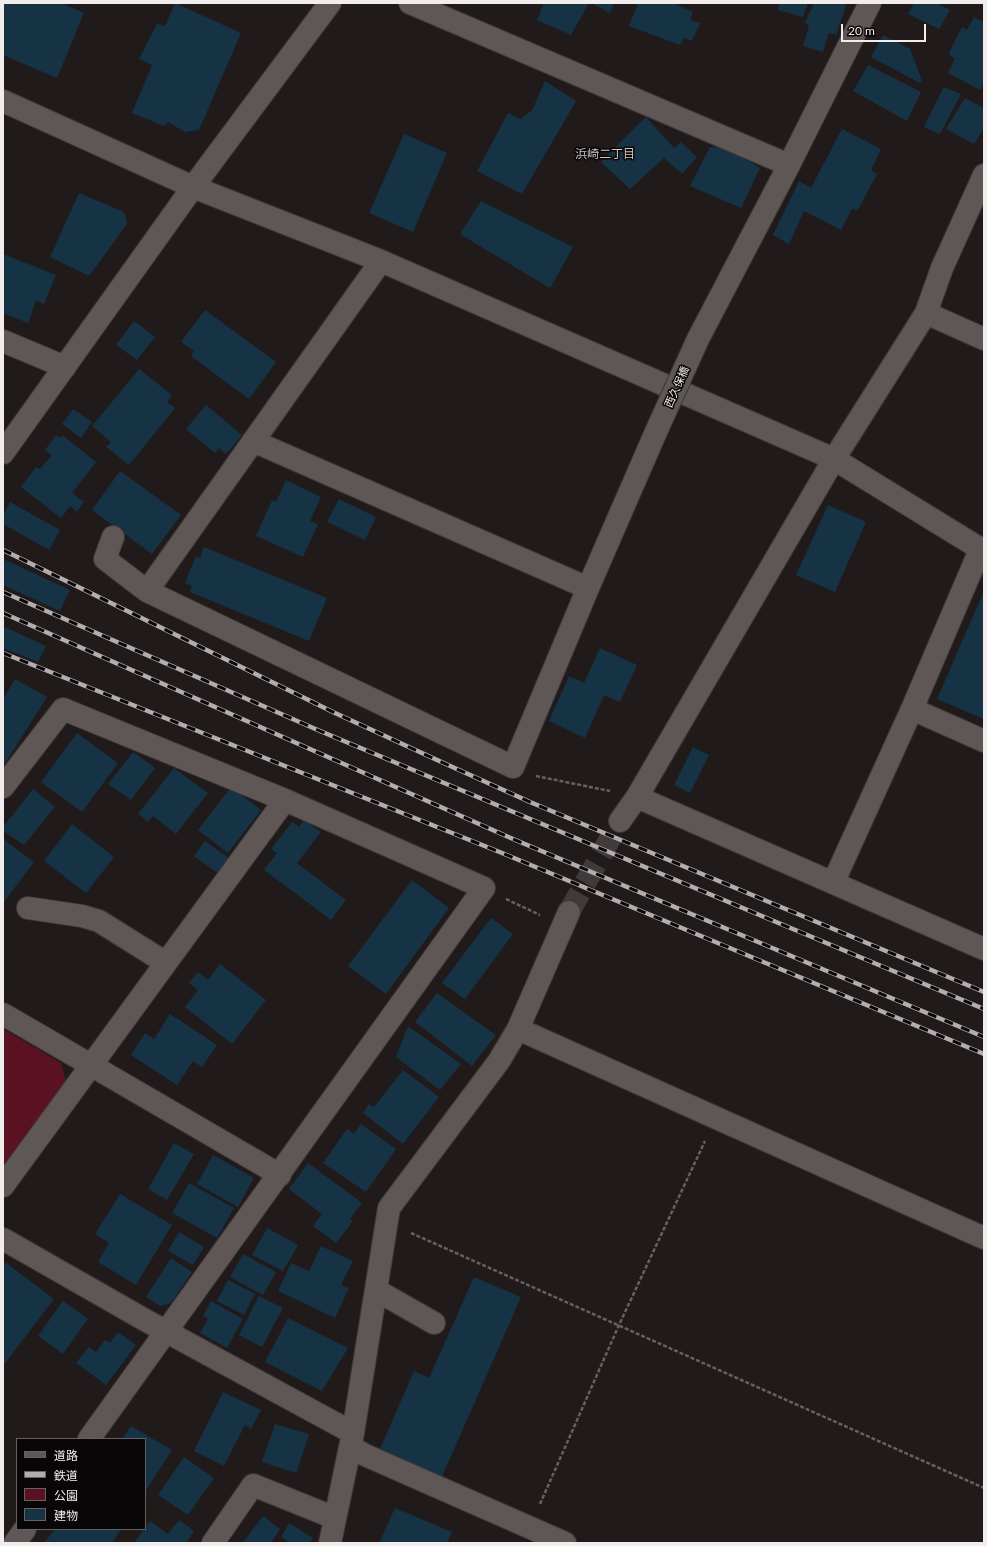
<!DOCTYPE html>
<meta charset="utf-8">
<style>
body{margin:0}
#map{position:relative;width:987px;height:1546px;overflow:hidden;background:#211a1a;font-family:Lato,"Noto Sans JP",sans-serif}
canvas{display:block}
.frame{position:absolute;inset:0;border:4px solid #f2eded;pointer-events:none}
.legend{position:absolute;left:16px;top:1438px;width:130px;height:92px;box-sizing:border-box;background:#080606;border:1px solid #666262;margin:0;padding:5px 7px;list-style:none;font-size:12px;color:#f2eded}
.legend li{display:flex;align-items:center;gap:8px;height:20px}
.legend b{width:20px;border:1px solid #666262}
.scale{position:absolute;left:841px;top:24px;width:85px;height:18px;box-sizing:border-box;border:2px solid #f2eded;border-top:0;padding-left:5px;font-size:12px;line-height:14px;white-space:nowrap;color:#f2eded;-webkit-text-stroke:3px #080606;paint-order:stroke}
</style>
<div id="map">
<canvas width="987" height="1546"></canvas>
<div class="frame"></div>
<ul class="legend">
<li><b style="height:5px;background:#5f5656"></b>道路</li>
<li><b style="height:5px;background:#b3adad"></b>鉄道</li>
<li><b style="height:11px;background:#5a1122"></b>公園</li>
<li><b style="height:11px;background:#163345"></b>建物</li>
</ul>
<div class="scale">20 m</div>
</div>
<script>
const g = document.querySelector('canvas').getContext('2d');
g.lineJoin = 'round';
function paint(path, color) { g.fillStyle = color; g.fill(path, 'evenodd'); }
const poly = rows => new Path2D(rows.map(r => 'M' + r).join(''));
function strokePath(path, color, width, dash) { g.strokeStyle = color; g.lineWidth = width; g.lineCap = dash ? 'butt' : 'round'; g.setLineDash(dash || []); g.stroke(path); }
function drawText(font, color, halo, rows, align = 'center') {
  g.font = font + ' Lato,"Noto Sans JP",sans-serif'; g.lineWidth = 3; g.setLineDash([]); g.textBaseline = 'middle'; g.strokeStyle = halo; g.fillStyle = color; for (const [text, x, y, turn = 0] of rows) {
    g.save(); g.translate(x, y); g.rotate((+turn || 0) * Math.PI / 180); g.textAlign = isNaN(turn) ? turn : align; if (halo) g.strokeText(text, 0, 0); g.fillText(text, 0, 0); g.restore();
  }
}
const green = poly([
 [3,1029,61,1063,66,1082,3,1167]
]);
const building = poly([
 [3,3,61,3,84,13,57,78,3,55],
 [175,3,241,33,199,130,185,132,168,122,164,126,132,113,152,65,139,59,157,24,165,26],
 [544,3,589,3,571,35,537,20],
 [591,3,614,3,610,13],
 [638,3,673,3,693,12,690,20,700,23,692,41,684,38,680,45,629,26],
 [779,3,808,3,803,17,778,10],
 [814,3,845,3,846,6,836,35,829,33,823,52,803,46,809,26,805,22],
 [914,3,936,3,950,10,939,29,908,14],
 [974,17,984,22,984,83,980,90,948,73,955,58,950,56,949,53,962,27,967,30],
 [883,35,910,49,922,81,920,83,871,57],
 [868,65,921,92,907,121,853,91],
 [545,81,576,101,522,194,477,171,508,113,521,119,532,110],
 [944,87,961,94,940,134,924,127],
 [965,98,984,108,984,128,974,144,946,129],
 [646,117,674,148,681,142,697,157,682,174,664,158,630,189,601,162],
 [842,129,881,149,871,170,877,174,858,210,852,209,841,230,804,211,789,244,773,235,799,181,811,188],
 [404,134,447,153,413,232,369,213],
 [710,147,728,148,760,168,741,208,690,186],
 [79,193,124,212,127,224,89,276,50,257],
 [481,201,573,247,550,288,460,234],
 [3,254,56,275,44,304,36,301,28,323,3,313],
 [205,310,276,362,249,399,191,356,194,351,181,342],
 [134,321,155,337,137,360,116,345],
 [139,369,172,395,167,402,175,408,129,465,106,447,111,442,92,426],
 [206,405,242,435,226,454,219,448,215,453,186,429],
 [73,409,92,422,81,438,62,424],
 [56,435,60,438,62,435,96,462,72,493,84,502,77,512,70,506,61,518,21,487,36,467,40,469,52,455,45,450],
 [120,471,181,515,152,554,92,510],
 [286,480,321,497,310,521,318,524,303,557,256,536,272,500,276,502],
 [339,499,376,517,365,540,327,522],
 [10,502,60,530,49,550,3,524,3,515],
 [828,505,866,522,835,592,796,575],
 [204,547,327,598,309,641,190,592,192,586,185,583,196,556,200,558],
 [3,559,70,590,60,611,3,585],
 [984,591,984,719,937,699],
 [3,626,46,646,38,662,3,648],
 [600,648,637,665,620,702,604,695,585,738,549,721,569,676,584,683],
 [15,679,47,697,4,765,3,695,5,696],
 [77,733,118,763,82,812,41,782],
 [693,747,709,755,690,793,674,785],
 [133,752,155,768,131,800,108,784],
 [174,768,208,793,176,834,153,816,148,822,138,814],
 [231,787,261,810,228,853,198,830],
 [33,789,55,807,24,845,3,831,3,827],
 [304,820,321,832,297,863,346,900,331,920,264,870,277,853,271,849,292,822,299,827],
 [72,824,114,857,86,893,44,861],
 [3,839,34,862,3,903],
 [205,841,230,859,219,874,194,856],
 [412,880,449,908,386,994,348,966],
 [491,918,513,934,465,999,442,983],
 [220,964,266,1000,232,1044,185,1007,198,990,189,983,198,972,208,980],
 [437,993,496,1035,472,1066,415,1022],
 [170,1014,217,1045,202,1067,193,1061,177,1085,131,1055,145,1033,154,1039],
 [408,1026,461,1064,440,1090,396,1057],
 [403,1070,439,1097,403,1144,363,1113,369,1104,374,1107],
 [361,1124,396,1149,366,1192,323,1163,347,1129,354,1134],
 [174,1143,194,1154,167,1200,148,1189],
 [213,1155,254,1178,238,1207,197,1184],
 [308,1163,362,1203,350,1219,353,1221,336,1243,313,1226,322,1214,289,1189],
 [189,1183,234,1208,217,1238,172,1213],
 [120,1194,172,1225,136,1285,98,1262,109,1243,95,1234],
 [267,1228,298,1245,283,1271,252,1255],
 [179,1232,204,1247,193,1265,168,1251],
 [321,1246,353,1261,341,1285,349,1288,335,1318,278,1291,291,1263,309,1271],
 [243,1254,276,1272,263,1295,230,1277],
 [171,1258,192,1272,171,1303,160,1306,146,1297],
 [5,1262,54,1299,3,1366,3,1266],
 [474,1277,521,1297,441,1479,379,1451,414,1371,429,1378],
 [228,1280,255,1294,244,1315,217,1301],
 [259,1296,283,1308,262,1347,239,1335],
 [63,1301,88,1319,63,1354,38,1336],
 [211,1301,243,1319,227,1348,200,1333,208,1319,203,1316],
 [288,1318,348,1348,322,1391,265,1362],
 [118,1332,136,1345,106,1385,76,1363,89,1347,96,1352,105,1340,110,1343],
 [223,1392,261,1410,251,1429,245,1425,224,1466,194,1451],
 [275,1424,309,1434,296,1473,262,1462],
 [131,1426,172,1450,145,1492,145,1439,122,1439],
 [184,1457,214,1478,188,1515,158,1495],
 [395,1508,452,1532,447,1543,379,1543],
 [263,1516,280,1529,271,1543,246,1543,244,1541],
 [179,1520,194,1531,186,1543,134,1543,150,1521,168,1534],
 [289,1523,313,1538,310,1543,290,1543,281,1537],
 [55,1529,121,1529,112,1543,44,1543]
]);
const minorTunnel = poly([
 [569,912,620,821]
]);
const path = poly([
 [536,776,610,791],
 [506,899,540,915],
 [411,1233,984,1488],
 [540,1504,619,1325,705,1141]
]);
const minor = poly([
 [410,3,789,165],
 [3,101,193,187,381,261,834,459,984,551],
 [381,261,147,591,513,767,588,588,655,434],
 [926,313,984,339],
 [698,339,789,165,870,3],
 [3,341,65,367],
 [253,441,588,588],
 [3,453,193,187,330,3],
 [113,537,105,559,147,591],
 [912,709,984,741],
 [3,787,63,709,285,800,484,888,89,1439],
 [637,797,984,949],
 [620,821,637,797,834,459,926,313,942,268,984,175],
 [833,883,912,709,980,550],
 [28,908,82,916,99,921,166,963],
 [3,1014,280,1175],
 [518,1029,984,1238],
 [3,1186,285,800],
 [3,1239,145,1320,353,1433],
 [376,1290,434,1323],
 [351,1447,365,1455,565,1543],
 [15,1543,25,1529],
 [213,1543,253,1485,335,1518],
 [330,1543,353,1433,389,1208,499,1061,518,1029,569,912]
]);
const rail = poly([
 [3,550,335,713,448,765,530,802,984,992],
 [3,592,320,731,984,1009],
 [3,613,513,839,984,1037],
 [3,653,502,853,984,1054]
]);
const minorBridge = poly([
 [655,434,698,339]
]);
const streetNames = [
 ["西久保橋",677,387,-66]
];
const neighbourhoodNames = [
 ["浜崎二丁目",605,154]
];
paint(green, '#5a1122');
paint(building, '#163345');
strokePath(minorTunnel, '#403a3a', 22, [22, 11]);
strokePath(minor, '#3d3839', 24);
strokePath(path, '#666060', 2.5, [4, 2]);
strokePath(minor, '#5f5656', 22);
strokePath(rail, '#b3adad', 4.5);
strokePath(rail, '#080606', 3, [9]);
strokePath(minorBridge, '#3d3839', 24, []);
strokePath(minorBridge, '#5f5656', 22);
drawText('11px', '#f2eded', '#080606', streetNames);
drawText('12px', '#cdc3c4', '#080606', neighbourhoodNames);
</script>
